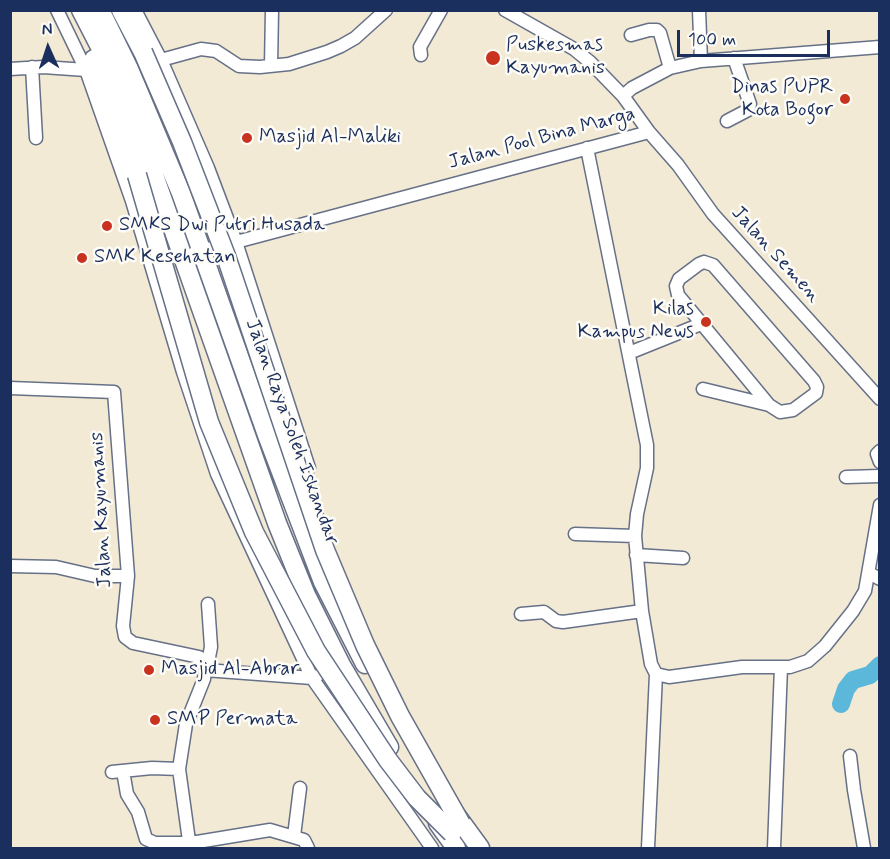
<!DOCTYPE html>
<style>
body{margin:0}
#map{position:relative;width:890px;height:859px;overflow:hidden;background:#f2ead4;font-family:Mynerve,sans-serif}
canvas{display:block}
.frame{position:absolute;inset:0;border:12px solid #1b2f5e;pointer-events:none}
.north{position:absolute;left:18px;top:18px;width:60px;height:60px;-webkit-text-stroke:4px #fdfcf7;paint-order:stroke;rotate:357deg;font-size:16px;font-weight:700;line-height:24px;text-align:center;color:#1b2f5e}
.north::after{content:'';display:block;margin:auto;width:21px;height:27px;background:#1b2f5e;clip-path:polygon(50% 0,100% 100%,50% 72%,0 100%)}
.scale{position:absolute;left:677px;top:30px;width:153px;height:27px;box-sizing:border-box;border:3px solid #1b2f5e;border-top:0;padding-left:8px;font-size:18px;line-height:21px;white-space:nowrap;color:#1b2f5e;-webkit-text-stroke:4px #fdfcf7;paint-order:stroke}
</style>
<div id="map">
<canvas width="890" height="859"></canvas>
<div class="frame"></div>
<div class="north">N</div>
<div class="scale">100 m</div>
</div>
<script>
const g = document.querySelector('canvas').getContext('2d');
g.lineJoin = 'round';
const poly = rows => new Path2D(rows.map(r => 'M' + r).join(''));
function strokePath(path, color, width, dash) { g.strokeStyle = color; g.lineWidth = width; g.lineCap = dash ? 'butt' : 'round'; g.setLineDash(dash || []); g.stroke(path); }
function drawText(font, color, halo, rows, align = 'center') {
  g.font = font + ' Mynerve,sans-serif'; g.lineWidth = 5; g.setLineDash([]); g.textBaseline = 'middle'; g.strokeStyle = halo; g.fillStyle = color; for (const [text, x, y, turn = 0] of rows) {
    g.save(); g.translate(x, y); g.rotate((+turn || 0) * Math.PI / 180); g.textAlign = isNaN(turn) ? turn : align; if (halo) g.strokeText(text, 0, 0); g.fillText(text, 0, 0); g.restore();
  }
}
const river = poly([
 [841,704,846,689,853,680,870,675,880,665]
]);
const minor = poly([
 [57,10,86,70,132,201,183,372,217,474,312,678,432,848],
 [135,10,161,60,208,168,236,242,309,468,292,471],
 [505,10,574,49,590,62,623,96],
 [699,10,701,61],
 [631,35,649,30,657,30,660,33,670,68],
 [880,47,701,61,670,68,632,88,623,96,649,132,678,165,713,214,880,399],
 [421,55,420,47,441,10],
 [161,60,201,49,216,51,239,66,260,67,289,64,327,52,341,46,355,38,386,10],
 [271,66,272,10],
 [32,67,36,138],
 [10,69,43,67,86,70],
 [727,121,748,110,750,104,734,58],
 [587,148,647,445,647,468,637,514,635,536,642,611,651,664,656,674,648,848],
 [195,252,236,242,649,132],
 [704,262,713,265,814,381,817,387,816,393,793,410,780,412,769,405,678,295,676,286,679,279,699,264,704,262],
 [629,353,701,324],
 [10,388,114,392,128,576,123,626,125,637,133,643,199,657,203,660,205,666,204,679,186,724,179,769,190,848],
 [703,389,769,405],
 [880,451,877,454,880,462],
 [846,477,880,476],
 [575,534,635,536],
 [636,555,683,558],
 [10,566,56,567,95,576,128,576],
 [869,573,880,579],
 [521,614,544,612,556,621,563,622,642,611],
 [205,663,209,657,211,647,208,604],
 [205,670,312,678,317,676],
 [656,674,669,677,742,667,790,667,808,661,825,646,853,611,865,591,880,505],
 [850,756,854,790,864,848],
 [123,771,127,794,138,812,146,839,155,843,191,843,270,830,304,840,308,848],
 [112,772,152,768,179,769],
 [294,836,300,788],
 [774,848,781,667]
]);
const highway = poly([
 [81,10,116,78,143,144,277,523,306,595,341,665,389,747],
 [100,10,129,69,181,193,267,435,323,582,365,664],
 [121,10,143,52],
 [94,59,105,85,137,175],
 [453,811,480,848],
 [438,823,456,848]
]);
const highwayBridge = poly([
 [143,52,182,142,226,256,325,550,365,645,400,716,461,824],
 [137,175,209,422,254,532,316,651,388,760,417,798,452,833]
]);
const markers = [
 [493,58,8,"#c8321e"],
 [845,99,6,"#c8321e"],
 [247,138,6,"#c8321e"],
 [107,226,6,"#c8321e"],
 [82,258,6,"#c8321e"],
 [706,322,6,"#c8321e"],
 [149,670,6,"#c8321e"],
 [155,720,6,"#c8321e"]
];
const poiNames = [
 ["Puskesmas",506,46],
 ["Kayumanis",506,69],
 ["Dinas PUPR",833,88,"right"],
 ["Kota Bogor",833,111,"right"],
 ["Masjid Al-Maliki",259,138],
 ["SMKS Dwi Putri Husada",119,226],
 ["SMK Kesehatan",94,258],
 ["Kilas",694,310,"right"],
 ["Kampus News",694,333,"right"],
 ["Masjid Al-Abrar",161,670],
 ["SMP Permata",167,720]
];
const streetNames = [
 ["Jalan Pool Bina Marga",542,139,-15],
 ["Jalan Semen",775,255,48],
 ["Jalan Raya Soleh Iskandar",291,432,70],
 ["Jalan Kayumanis",102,510,-93]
];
strokePath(river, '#5cb8da', 18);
strokePath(minor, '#667087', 15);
strokePath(highway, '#667087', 21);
strokePath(minor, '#fff', 12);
strokePath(highway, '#fff', 18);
strokePath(highwayBridge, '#667087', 21, []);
strokePath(highwayBridge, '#fff', 18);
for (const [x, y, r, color] of markers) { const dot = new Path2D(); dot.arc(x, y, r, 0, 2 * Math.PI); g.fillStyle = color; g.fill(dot); strokePath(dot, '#fdfcf7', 2); }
drawText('20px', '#1b2f5e', '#fdfcf7', poiNames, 'left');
drawText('20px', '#1b2f5e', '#fdfcf7', streetNames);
</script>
